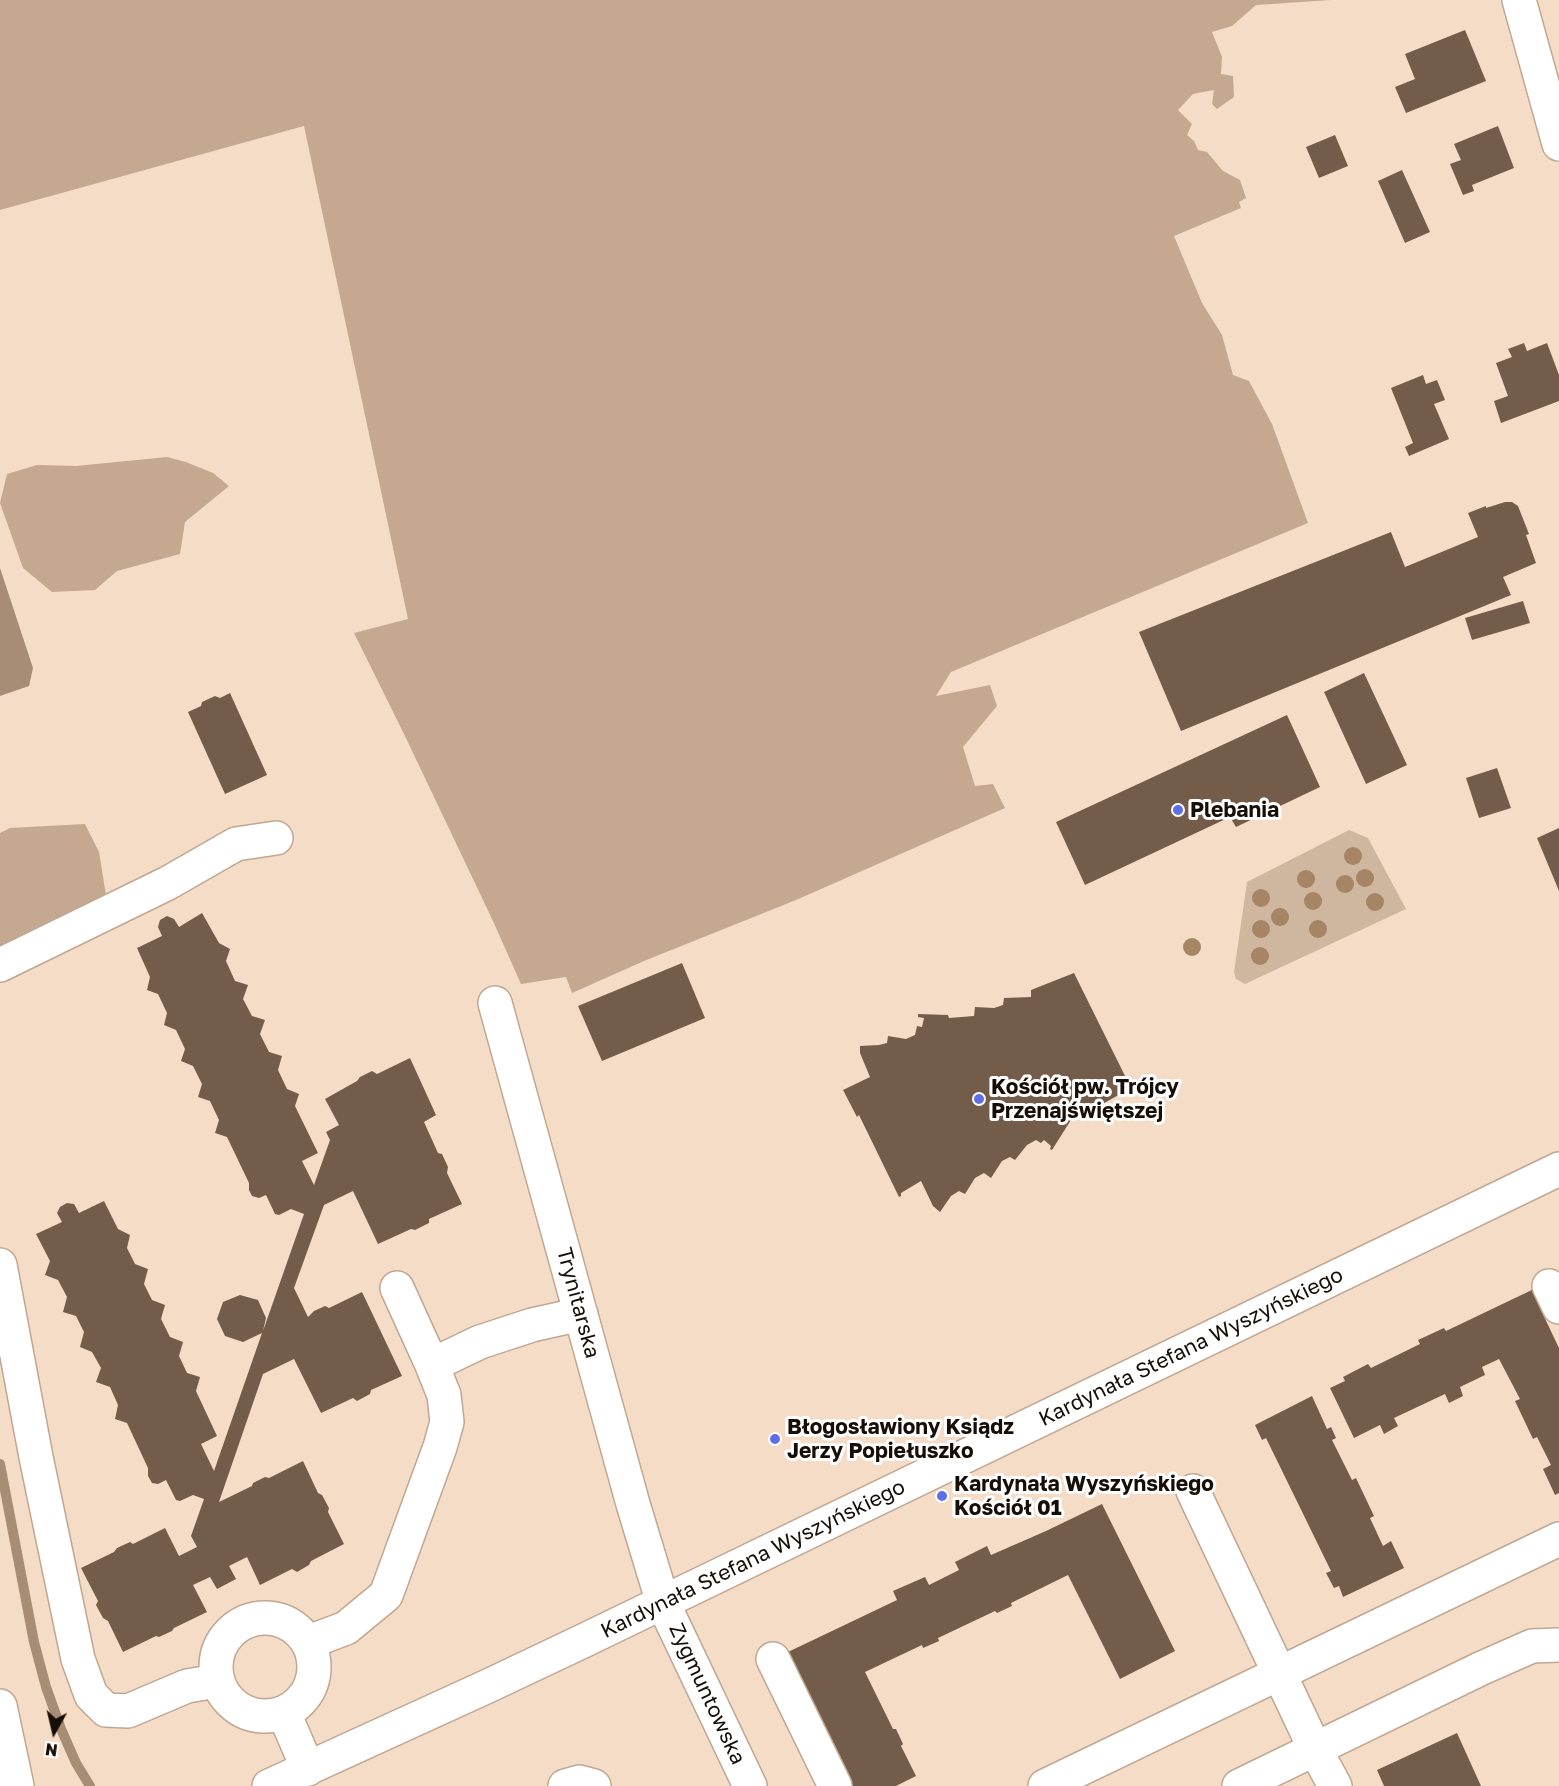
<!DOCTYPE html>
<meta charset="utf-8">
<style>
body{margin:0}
#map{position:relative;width:1559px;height:1786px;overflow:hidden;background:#f5dcc6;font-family:"Golos Text",sans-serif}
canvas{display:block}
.north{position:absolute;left:24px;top:1702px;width:60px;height:60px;-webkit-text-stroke:4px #fff;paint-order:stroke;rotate:188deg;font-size:16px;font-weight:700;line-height:24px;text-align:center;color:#160e07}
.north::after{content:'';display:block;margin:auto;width:21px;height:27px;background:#160e07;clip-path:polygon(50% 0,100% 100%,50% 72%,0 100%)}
</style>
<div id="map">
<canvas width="1559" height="1786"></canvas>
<div class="north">N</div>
</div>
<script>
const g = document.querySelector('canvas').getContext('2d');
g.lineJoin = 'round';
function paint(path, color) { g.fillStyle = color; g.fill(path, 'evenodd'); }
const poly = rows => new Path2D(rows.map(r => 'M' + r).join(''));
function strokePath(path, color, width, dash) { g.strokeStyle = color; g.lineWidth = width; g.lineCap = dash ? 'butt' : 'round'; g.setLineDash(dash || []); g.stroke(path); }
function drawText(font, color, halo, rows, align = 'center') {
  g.font = font + ' "Golos Text",sans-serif'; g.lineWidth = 6; g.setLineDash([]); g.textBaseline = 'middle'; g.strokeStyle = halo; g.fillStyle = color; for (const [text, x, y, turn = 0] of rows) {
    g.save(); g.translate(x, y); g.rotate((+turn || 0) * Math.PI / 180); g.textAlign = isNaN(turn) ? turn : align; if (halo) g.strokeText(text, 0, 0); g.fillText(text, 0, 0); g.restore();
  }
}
const green = poly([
 [1349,830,1368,838,1406,909,1245,984,1236,979,1234,972,1247,882]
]);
const forest = poly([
 [0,0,1331,0,1256,5,1232,26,1212,32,1222,57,1221,74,1233,76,1234,97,1217,109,1212,104,1214,90,1193,94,1178,110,1192,124,1187,135,1194,141,1198,150,1207,152,1223,171,1240,180,1246,198,1239,202,1241,208,1174,236,1202,303,1222,335,1233,375,1249,381,1272,424,1308,523,951,672,936,696,990,685,997,706,963,747,975,786,993,784,1005,808,796,900,644,961,572,993,566,977,521,984,493,921,404,734,354,633,408,619,304,126,0,210],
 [167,457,186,462,213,473,229,486,185,522,180,554,117,571,95,590,52,592,23,568,0,503,7,474,37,465,76,466],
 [85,824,99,852,106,895,0,947,0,833,10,828]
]);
const water = poly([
 [0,568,33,668,29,686,0,696]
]);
const stream = poly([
 [0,1464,34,1642,46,1687,61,1729,76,1763,90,1786]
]);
const building = poly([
 [1465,30,1486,81,1406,113,1395,87,1415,79,1405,54],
 [1498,126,1514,168,1472,185,1474,191,1463,195,1450,164,1461,160,1454,144],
 [1335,135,1348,166,1319,178,1306,147],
 [1402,170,1430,232,1405,243,1378,181],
 [1524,343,1527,351,1547,343,1559,375,1559,401,1501,423,1494,401,1508,396,1496,363,1512,357,1508,349],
 [1423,375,1426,384,1437,380,1445,400,1434,404,1449,439,1409,456,1405,447,1413,443,1391,388],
 [1505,502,1512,502,1518,506,1529,534,1526,535,1536,563,1503,577,1511,595,1181,731,1139,632,1391,532,1405,567,1478,537,1468,513,1486,506,1486,508],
 [1523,601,1530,623,1472,640,1465,618],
 [1364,673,1407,765,1366,784,1324,692],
 [230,693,267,775,225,794,188,712,201,706,202,702,215,696,220,698],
 [1287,715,1320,787,1236,827,1230,817,1085,885,1056,822],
 [1497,768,1511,808,1479,818,1466,778],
 [1559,828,1559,891,1537,838],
 [202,913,219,943,230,949,226,961,235,981,248,985,243,999,252,1016,265,1020,260,1034,269,1052,282,1056,278,1070,287,1089,299,1094,295,1106,318,1153,302,1161,314,1185,330,1140,326,1132,339,1125,325,1099,357,1081,360,1077,372,1071,377,1074,410,1058,436,1115,424,1122,438,1153,442,1154,448,1167,447,1173,462,1204,429,1219,429,1223,415,1230,411,1229,378,1244,353,1191,324,1205,294,1288,308,1317,314,1311,325,1306,329,1308,362,1292,402,1376,371,1390,370,1394,357,1401,353,1398,321,1413,294,1359,263,1374,219,1502,252,1486,253,1483,265,1477,269,1478,303,1461,318,1493,322,1495,329,1508,328,1512,344,1544,311,1561,309,1565,297,1572,292,1569,260,1585,247,1557,229,1566,236,1579,217,1589,210,1577,193,1585,207,1612,174,1628,172,1631,159,1637,156,1636,123,1652,108,1621,103,1618,96,1605,98,1601,81,1568,114,1552,117,1548,130,1542,133,1544,165,1528,179,1556,197,1547,191,1536,204,1499,193,1495,180,1501,176,1500,166,1480,158,1484,152,1483,148,1476,148,1468,127,1423,115,1419,118,1405,110,1387,96,1382,101,1368,92,1352,80,1347,84,1332,76,1316,63,1312,67,1297,58,1280,45,1275,50,1261,36,1234,62,1222,57,1213,60,1207,67,1203,74,1204,79,1213,104,1201,118,1229,130,1235,127,1248,135,1264,148,1269,144,1284,152,1300,165,1305,161,1319,170,1337,183,1342,179,1356,187,1373,200,1377,196,1391,217,1436,201,1444,214,1471,262,1333,243,1342,225,1336,217,1319,223,1302,240,1295,258,1300,266,1318,263,1331,304,1214,291,1209,279,1215,275,1214,266,1195,259,1198,252,1196,249,1190,249,1183,227,1137,215,1133,219,1120,210,1101,198,1097,202,1084,193,1066,181,1061,185,1049,176,1030,164,1025,167,1013,158,994,147,990,150,977,137,948,162,936,158,927,160,920,167,916,174,919,179,927],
 [682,963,705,1018,602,1061,578,1006],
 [1074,973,1131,1088,1090,1111,1086,1108,1076,1112,1052,1150,1050,1149,1051,1146,1044,1140,1041,1143,1036,1140,1027,1145,1015,1160,1010,1157,1002,1161,991,1178,984,1173,975,1178,965,1194,959,1191,951,1196,940,1212,933,1206,921,1181,901,1193,901,1196,899,1197,859,1115,857,1117,843,1090,870,1077,860,1053,860,1046,879,1045,887,1043,888,1036,906,1039,915,1035,917,1026,922,1027,924,1018,918,1017,918,1014,948,1015,949,1018,974,1016,975,1007,994,1008,1003,1005,1004,998,1031,997,1031,990],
 [1536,1288,1543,1304,1539,1306,1559,1348,1559,1493,1555,1495,1543,1469,1551,1465,1537,1437,1533,1439,1515,1401,1520,1399,1499,1359,1482,1367,1485,1375,1460,1387,1463,1396,1449,1403,1445,1394,1394,1418,1398,1426,1384,1434,1380,1425,1354,1438,1330,1388,1345,1381,1343,1377,1368,1364,1371,1368,1420,1344,1418,1340,1444,1328,1446,1331],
 [1312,1396,1327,1429,1331,1427,1336,1438,1332,1440,1352,1480,1356,1478,1374,1516,1370,1518,1383,1546,1391,1541,1404,1568,1343,1597,1339,1586,1334,1588,1326,1573,1331,1571,1266,1438,1262,1440,1255,1425],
 [1102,1504,1175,1651,1120,1679,1068,1575,1011,1603,1012,1606,997,1613,995,1611,938,1638,939,1641,923,1648,922,1645,865,1672,893,1729,896,1729,903,1744,901,1746,916,1776,896,1786,853,1786,788,1652,897,1600,893,1591,925,1577,929,1585,959,1570,955,1562,987,1546,991,1555,1046,1531],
 [1457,1733,1481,1786,1384,1786,1377,1770]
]);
const minor = poly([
 [1519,0,1559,144],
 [0,965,168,883,236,844,276,838],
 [495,1003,633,1504,663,1603,750,1786],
 [0,1265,36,1457,78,1659,91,1695,106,1710,128,1711,187,1686,217,1681],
 [1549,1286,1559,1307],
 [397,1288,432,1365],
 [1193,1491,1315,1749,1335,1786],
 '216 1667a49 49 0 1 1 98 0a49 49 0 1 1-98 0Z',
 [309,1642,346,1628,386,1595,440,1447,447,1422,444,1395,432,1365,480,1342,532,1325,581,1314],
 [773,1659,835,1786],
 [0,1706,17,1786],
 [284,1713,308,1769],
 [269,1786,488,1686,583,1641,1559,1169],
 [565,1786,579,1782,594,1786],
 [1045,1786,1559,1539],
 [1239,1786,1482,1668,1532,1646,1559,1645]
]);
const trees = [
 [1353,856],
 [1365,878],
 [1306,879],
 [1345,884],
 [1261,898],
 [1313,901],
 [1375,902],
 [1280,917],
 [1261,929],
 [1318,929],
 [1192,947],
 [1260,956]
];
const markers = [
 [1178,810,6,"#5e6fe6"],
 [979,1099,6,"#5e6fe6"],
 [775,1439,6,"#5e6fe6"],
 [942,1496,6,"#5e6fe6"]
];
const poiNames = [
 ["Plebania",1190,810],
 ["Kościół pw. Trójcy",991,1087],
 ["Przenajświętszej",991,1111],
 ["Błogosławiony Ksiądz",787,1427],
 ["Jerzy Popiełuszko",787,1451],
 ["Kardynała Wyszyńskiego",954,1484],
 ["Kościół 01",954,1508]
];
const streetNames = [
 ["Trynitarska",578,1303,75],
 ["Kardynała Stefana Wyszyńskiego",1191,1347,-26],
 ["Kardynała Stefana Wyszyńskiego",753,1559,-26],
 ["Zygmuntowska",707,1694,65]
];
paint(green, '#cfb69f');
paint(forest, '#c4a990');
paint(water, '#a88d76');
strokePath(stream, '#a88d76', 10);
paint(building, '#735d4a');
strokePath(minor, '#c0a792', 36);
strokePath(minor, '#fff', 33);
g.fillStyle = '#a68565';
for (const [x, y] of trees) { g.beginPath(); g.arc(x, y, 9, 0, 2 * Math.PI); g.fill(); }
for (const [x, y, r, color] of markers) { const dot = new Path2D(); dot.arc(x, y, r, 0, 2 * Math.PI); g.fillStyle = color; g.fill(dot); strokePath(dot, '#fff', 2); }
drawText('bold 21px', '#160e07', '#fff', poiNames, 'left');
drawText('21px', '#160e07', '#fff', streetNames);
</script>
